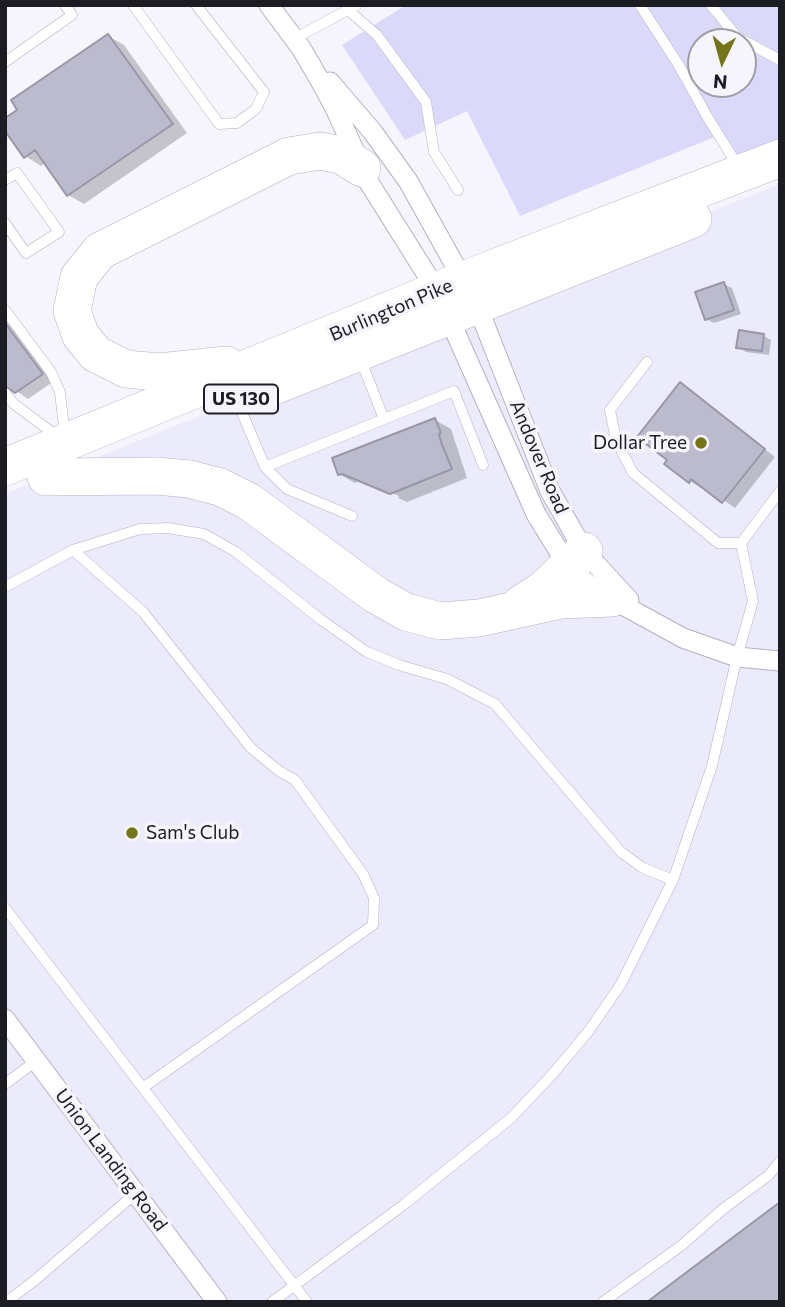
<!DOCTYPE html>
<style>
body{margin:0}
#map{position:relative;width:785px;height:1307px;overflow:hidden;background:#f6f5fd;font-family:Commissioner,sans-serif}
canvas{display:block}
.frame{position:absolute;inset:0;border:7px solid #1c1c23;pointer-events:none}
.north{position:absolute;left:687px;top:28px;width:70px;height:70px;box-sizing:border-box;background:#f6f5fd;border:2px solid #9f9ea6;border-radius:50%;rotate:185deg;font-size:19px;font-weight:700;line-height:28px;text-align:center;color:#1c1c23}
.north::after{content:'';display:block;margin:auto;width:24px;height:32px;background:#767418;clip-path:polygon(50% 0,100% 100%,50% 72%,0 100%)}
</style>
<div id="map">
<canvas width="785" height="1307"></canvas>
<div class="frame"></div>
<div class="north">N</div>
</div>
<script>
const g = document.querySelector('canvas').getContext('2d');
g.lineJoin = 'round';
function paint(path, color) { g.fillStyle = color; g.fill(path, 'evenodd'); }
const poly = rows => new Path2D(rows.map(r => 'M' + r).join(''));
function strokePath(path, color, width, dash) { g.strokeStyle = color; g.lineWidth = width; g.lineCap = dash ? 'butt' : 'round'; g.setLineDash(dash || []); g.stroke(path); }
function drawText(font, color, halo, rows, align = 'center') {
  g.font = font + ' Commissioner,sans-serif'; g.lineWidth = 7; g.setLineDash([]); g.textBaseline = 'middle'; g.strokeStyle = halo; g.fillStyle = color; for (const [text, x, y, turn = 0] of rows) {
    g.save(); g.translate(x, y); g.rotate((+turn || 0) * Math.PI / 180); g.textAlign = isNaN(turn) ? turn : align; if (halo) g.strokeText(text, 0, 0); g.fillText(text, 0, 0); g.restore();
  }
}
const built = poly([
 [780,184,780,1302,5,1302,5,494]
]);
const green = poly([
 [406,5,780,5,780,158,742,173,717,136,520,216,467,111,405,140,342,45],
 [701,42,743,42,743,84,701,84]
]);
const shadow = poly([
 [108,36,124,45,187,133,84,204,68,195,46,162,41,166,25,156],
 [724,284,732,288,741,314,714,323,706,319],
 [5,305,54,381,28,399,6,384],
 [764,336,771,340,769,355,746,352,738,347],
 [681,385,775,457,735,508,703,486,701,488,690,481],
 [435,420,451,429,467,478,407,502,398,498,399,496,351,476,351,479,358,482,355,483,339,474]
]);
const building = poly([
 [108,34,173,124,67,196,35,150,24,158,5,131,5,118,17,110,11,100,108,34],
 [724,282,734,310,705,320,695,292,724,282],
 [5,323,43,374,15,393,5,386,5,323],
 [739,330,764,334,762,351,736,348,739,330],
 [680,382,765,449,722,503,691,479,689,483,664,464,667,460,637,437,680,382],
 [435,418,441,433,439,434,441,442,452,469,390,494,342,474,338,475,332,458,435,418],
 [780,1202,780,1302,647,1302,780,1202]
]);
const lane = poly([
 [133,5,219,124,237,123,256,109,264,92,196,5],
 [640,5,678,64,708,118,738,166],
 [711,5,737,37,780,60],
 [349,11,377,35,426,102,434,152,458,190],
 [294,39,357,5],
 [5,62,72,15,65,5],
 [5,180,17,173,59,232,26,253,5,223],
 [5,310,51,372,60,392,65,436],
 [360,358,384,419],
 [647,362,610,410,616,440,633,473,718,543,741,543,780,491],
 [5,393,14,404,57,436],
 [237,401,265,467],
 [352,516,287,489,265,467,454,391,483,465],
 [73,550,143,612,251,748,279,771,295,780,363,874,374,898,373,925,144,1087],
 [5,587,73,550,140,529,168,528,204,534,236,552,320,619,367,652,399,665,447,679,495,704,621,852,643,868,673,880],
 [5,908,307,1302],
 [5,1084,36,1061],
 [6,1302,34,1281,136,1193],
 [272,1302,402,1206,511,1118,550,1077,588,1032,621,984,673,880,712,766,737,657,753,601,741,543],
 [603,1302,682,1245,723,1209,769,1175,780,1161]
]);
const street = poly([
 [269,5,301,48,318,77,335,108,368,181,437,291,536,514,568,566,595,590,683,638,737,657,780,661],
 [330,82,372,131,408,181,477,305,550,491,584,551,629,600],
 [5,1019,217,1302]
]);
const highway = poly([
 [226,365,159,372,126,369,96,354,81,336,72,311,79,277,100,251,289,156,320,151,341,155,362,168],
 [269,388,693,219],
 [5,467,463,280,780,158],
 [46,477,157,476,189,479,220,487,248,501,376,595,406,612,440,621,479,618,561,600,612,598],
 [521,604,544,589,584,551]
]);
const markers = [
 [701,443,7,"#767418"],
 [132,833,7,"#767418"]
];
const shields = [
 [241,399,74]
];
const shieldNames = [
 ["US 130",241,399]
];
const streetNames = [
 ["Burlington Pike",391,310,-23],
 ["Andover Road",539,457,67],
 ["Union Landing Road",111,1160,53]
];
const poiNames = [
 ["Dollar Tree",687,443],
 ["Sam's Club",146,833,"left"]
];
paint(built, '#ecebfc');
paint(green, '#dbd9f9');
paint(shadow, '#0003');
paint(building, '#bcbbce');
strokePath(building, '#9897a9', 2);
strokePath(lane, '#b2b1c3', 11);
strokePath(street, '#b2b1c3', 21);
strokePath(highway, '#b2b1c3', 38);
strokePath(lane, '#fff', 10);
strokePath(street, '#fff', 19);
strokePath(highway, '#fff', 37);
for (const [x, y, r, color] of markers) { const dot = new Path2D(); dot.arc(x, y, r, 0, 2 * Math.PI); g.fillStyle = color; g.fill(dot); strokePath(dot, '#f6f5fd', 2.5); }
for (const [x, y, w] of shields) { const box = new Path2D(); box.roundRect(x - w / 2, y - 14.5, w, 29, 5); g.fillStyle = '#f6f5fd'; g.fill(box); strokePath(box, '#1c1c23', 2); }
drawText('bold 18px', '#1c1c23', null, shieldNames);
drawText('19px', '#1c1c23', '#f6f5fd', streetNames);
drawText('19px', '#1c1c23', '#f6f5fd', poiNames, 'right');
</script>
